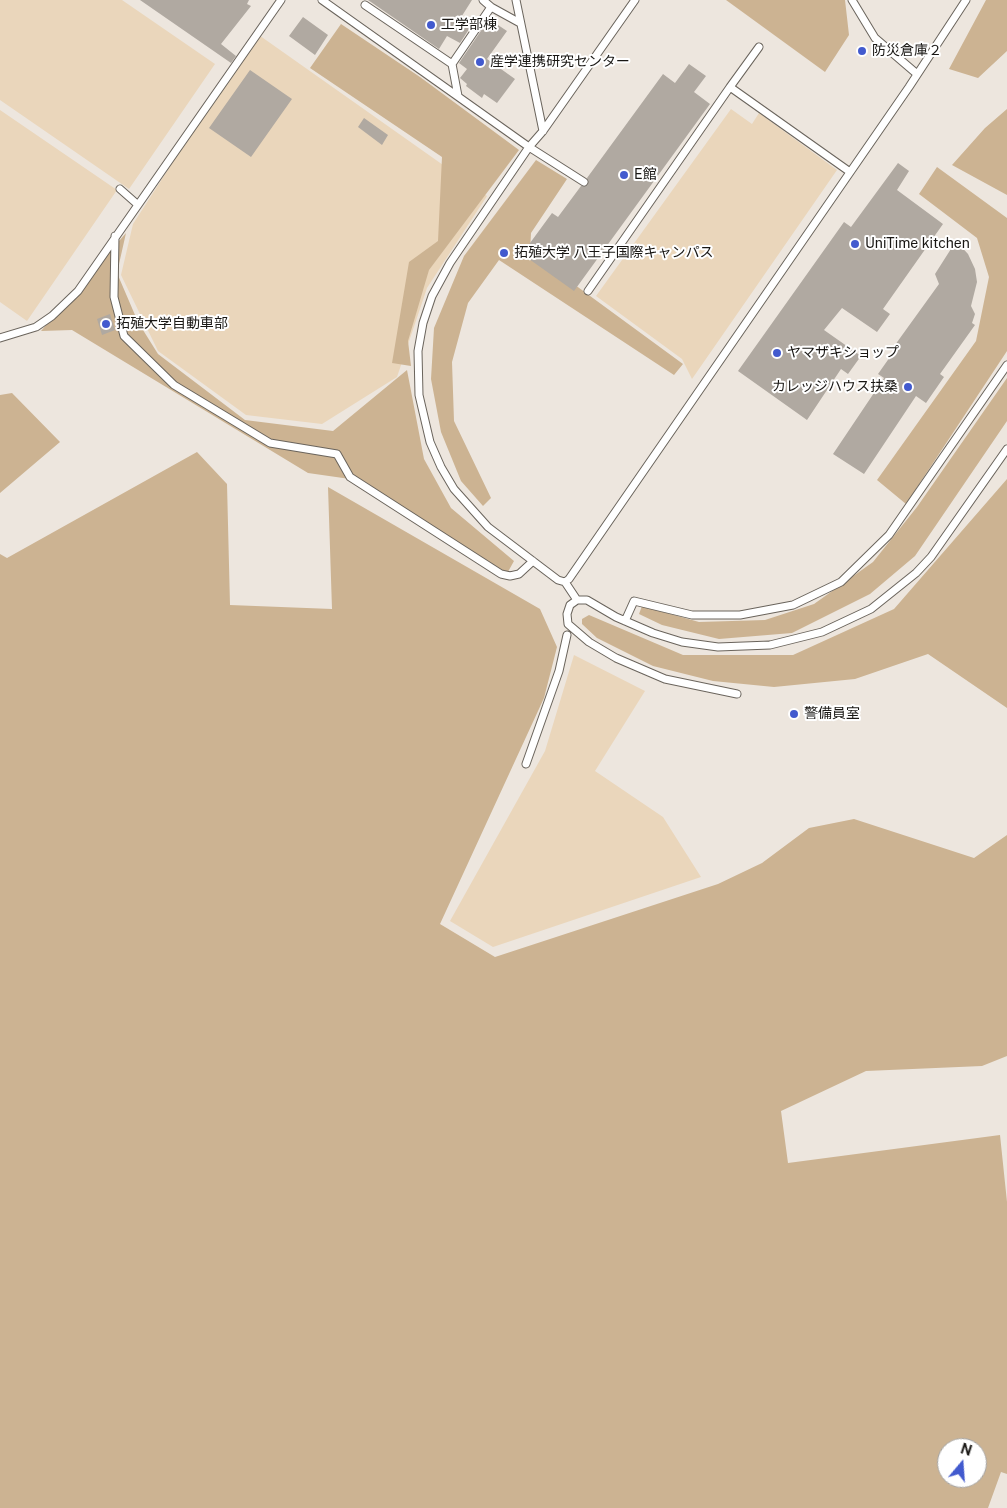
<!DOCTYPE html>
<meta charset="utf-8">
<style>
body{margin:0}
#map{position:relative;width:1007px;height:1508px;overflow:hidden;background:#ede6de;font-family:"Public Sans",sans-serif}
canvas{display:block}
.north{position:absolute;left:937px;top:1438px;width:50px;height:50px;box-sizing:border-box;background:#fff;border:1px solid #a3a2a1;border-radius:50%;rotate:18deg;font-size:14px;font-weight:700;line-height:20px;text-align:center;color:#181613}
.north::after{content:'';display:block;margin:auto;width:18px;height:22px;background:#425ace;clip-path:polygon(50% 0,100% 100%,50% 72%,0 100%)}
</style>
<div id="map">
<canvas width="1007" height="1508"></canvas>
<div class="north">N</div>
</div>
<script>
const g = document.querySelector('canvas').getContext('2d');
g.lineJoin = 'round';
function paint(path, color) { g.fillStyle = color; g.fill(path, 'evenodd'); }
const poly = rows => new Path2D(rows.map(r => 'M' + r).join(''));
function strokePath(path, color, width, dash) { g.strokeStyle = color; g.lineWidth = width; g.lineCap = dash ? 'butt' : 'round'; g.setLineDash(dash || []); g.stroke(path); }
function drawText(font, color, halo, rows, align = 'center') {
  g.font = font + ' "Public Sans","Noto Sans JP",sans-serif'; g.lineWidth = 4; g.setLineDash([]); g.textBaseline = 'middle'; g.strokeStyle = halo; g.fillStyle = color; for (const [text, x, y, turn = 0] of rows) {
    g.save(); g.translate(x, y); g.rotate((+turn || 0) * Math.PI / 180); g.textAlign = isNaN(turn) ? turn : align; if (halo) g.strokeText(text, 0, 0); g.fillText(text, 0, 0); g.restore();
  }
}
const green = poly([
 [0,0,122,0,215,64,129,189,0,100],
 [256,33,487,196,427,288,397,377,322,424,246,415,158,351,121,275,133,224],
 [731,109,752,124,759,113,837,170,692,379,682,359,596,296],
 [0,110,117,190,27,321,0,302],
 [574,655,645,691,595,771,663,817,701,877,493,947,450,921,545,751]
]);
const forest = poly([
 [726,0,845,0,849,35,825,72],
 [986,0,1007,0,1007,51,978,78,949,69],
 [341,24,420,77,519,150,429,270,408,341,411,366,392,363,409,262,438,241,442,157,310,68],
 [1007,109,1007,195,952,165,985,128],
 [536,160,567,179,531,233,530,252,683,364,674,375,499,260,468,303,452,362,454,421,491,498,483,506,461,481,441,432,431,379,434,328,464,256],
 [937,167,1007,218,1007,351,906,504,877,480,976,341,989,277,977,238,919,194],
 [126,233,117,273,138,322,158,354,245,420,333,431,407,370,424,459,451,508,514,561,504,579,364,481,308,473,72,330,41,331],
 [1007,378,1007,421,915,556,870,594,792,633,719,639,662,625,639,614,642,606,699,622,765,620,814,604,873,562,917,507],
 [12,393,60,442,0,493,0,395],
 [197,452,227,484,230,605,332,609,328,487,540,609,557,647,544,698,440,924,495,957,718,884,762,863,809,828,854,819,974,858,1007,835,1007,1056,982,1066,866,1071,781,1111,788,1163,1000,1135,1007,1202,1007,1474,1001,1472,988,1508,0,1508,0,554,7,558],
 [947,1448,977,1448,977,1478,947,1478],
 [1007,479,1007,708,928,654,855,679,774,687,713,681,653,666,597,638,582,624,582,619,589,615,683,655,793,655,894,609]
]);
const building = poly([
 [140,0,249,0,247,4,251,6,221,44,236,56,231,63],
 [368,0,472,0,460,19,471,26,460,43,447,36,439,49],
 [303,17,328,35,315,55,289,36],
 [489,19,507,31,487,59,515,79,497,103,484,94,482,98,466,86,467,84,460,78,467,69,459,63],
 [689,64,706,76,694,92,710,104,574,291,522,254,552,213,558,217,581,186,588,185,587,178,663,74,675,83],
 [250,70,292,99,251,157,209,128],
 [364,118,388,135,382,145,358,127],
 [898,163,909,171,897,190,943,224,883,309,890,314,877,332,842,308,824,330,861,356,848,374,841,369,807,420,738,371,844,222,851,227],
 [956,241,968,254,975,269,977,282,971,306,975,314,972,323,975,325,940,374,944,377,926,403,916,396,864,474,833,454,884,378,878,374,897,347,895,345,939,284,935,274],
 [110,314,115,330,102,335,97,319]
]);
const lane = poly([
 [322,0,529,147,584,182],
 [516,0,543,131],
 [635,0,543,131,529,147,450,263,432,296,423,323,418,351,419,395,430,442,441,467,454,489,488,527,558,580,565,582,569,579,909,87,966,0],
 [852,0,875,38,917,74],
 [365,5,452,64],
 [491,7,520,23],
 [730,87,759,47],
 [458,96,452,64,491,7,483,0],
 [120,189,137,204],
 [115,236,114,297,124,336,174,385,270,443,337,454,350,477,501,574,510,576,519,574,533,561],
 [588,291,730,87,850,172],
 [0,338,36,327,52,316,78,291,281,0],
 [565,582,577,600],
 [625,621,634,601,692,615,740,615,793,605,841,582,889,535,1007,365],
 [737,694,665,679,616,658,589,642,568,624,567,614,570,605,577,600,587,600,616,617,653,633,682,642,718,647,770,645,822,632,871,609,916,573,931,557,1007,449],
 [526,764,559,671,567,635]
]);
const markers = [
 [431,25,5,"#425ace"],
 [862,51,5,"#425ace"],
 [480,62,5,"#425ace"],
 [624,175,5,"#425ace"],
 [855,244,5,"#425ace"],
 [504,253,5,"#425ace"],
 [106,324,5,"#425ace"],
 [777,353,5,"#425ace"],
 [908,387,5,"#425ace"],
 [794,714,5,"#425ace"]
];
const poiNames = [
 ["工学部棟",441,25],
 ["防災倉庫２",872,51],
 ["産学連携研究センター",490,62],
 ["E館",634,175],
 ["UniTime kitchen",865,244],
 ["拓殖大学 八王子国際キャンパス",514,253],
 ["拓殖大学自動車部",116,324],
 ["ヤマザキショップ",787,353],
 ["カレッジハウス扶桑",898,387,"right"],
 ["警備員室",804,714]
];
paint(green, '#ead6bb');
paint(forest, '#ccb392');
paint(building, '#b0a9a1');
strokePath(lane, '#6a645c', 9);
strokePath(lane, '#fff', 7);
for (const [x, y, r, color] of markers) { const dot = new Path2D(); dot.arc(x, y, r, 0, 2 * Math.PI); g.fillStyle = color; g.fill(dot); strokePath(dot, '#fff', 2); }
drawText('14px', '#181613', '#fff', poiNames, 'left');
</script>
